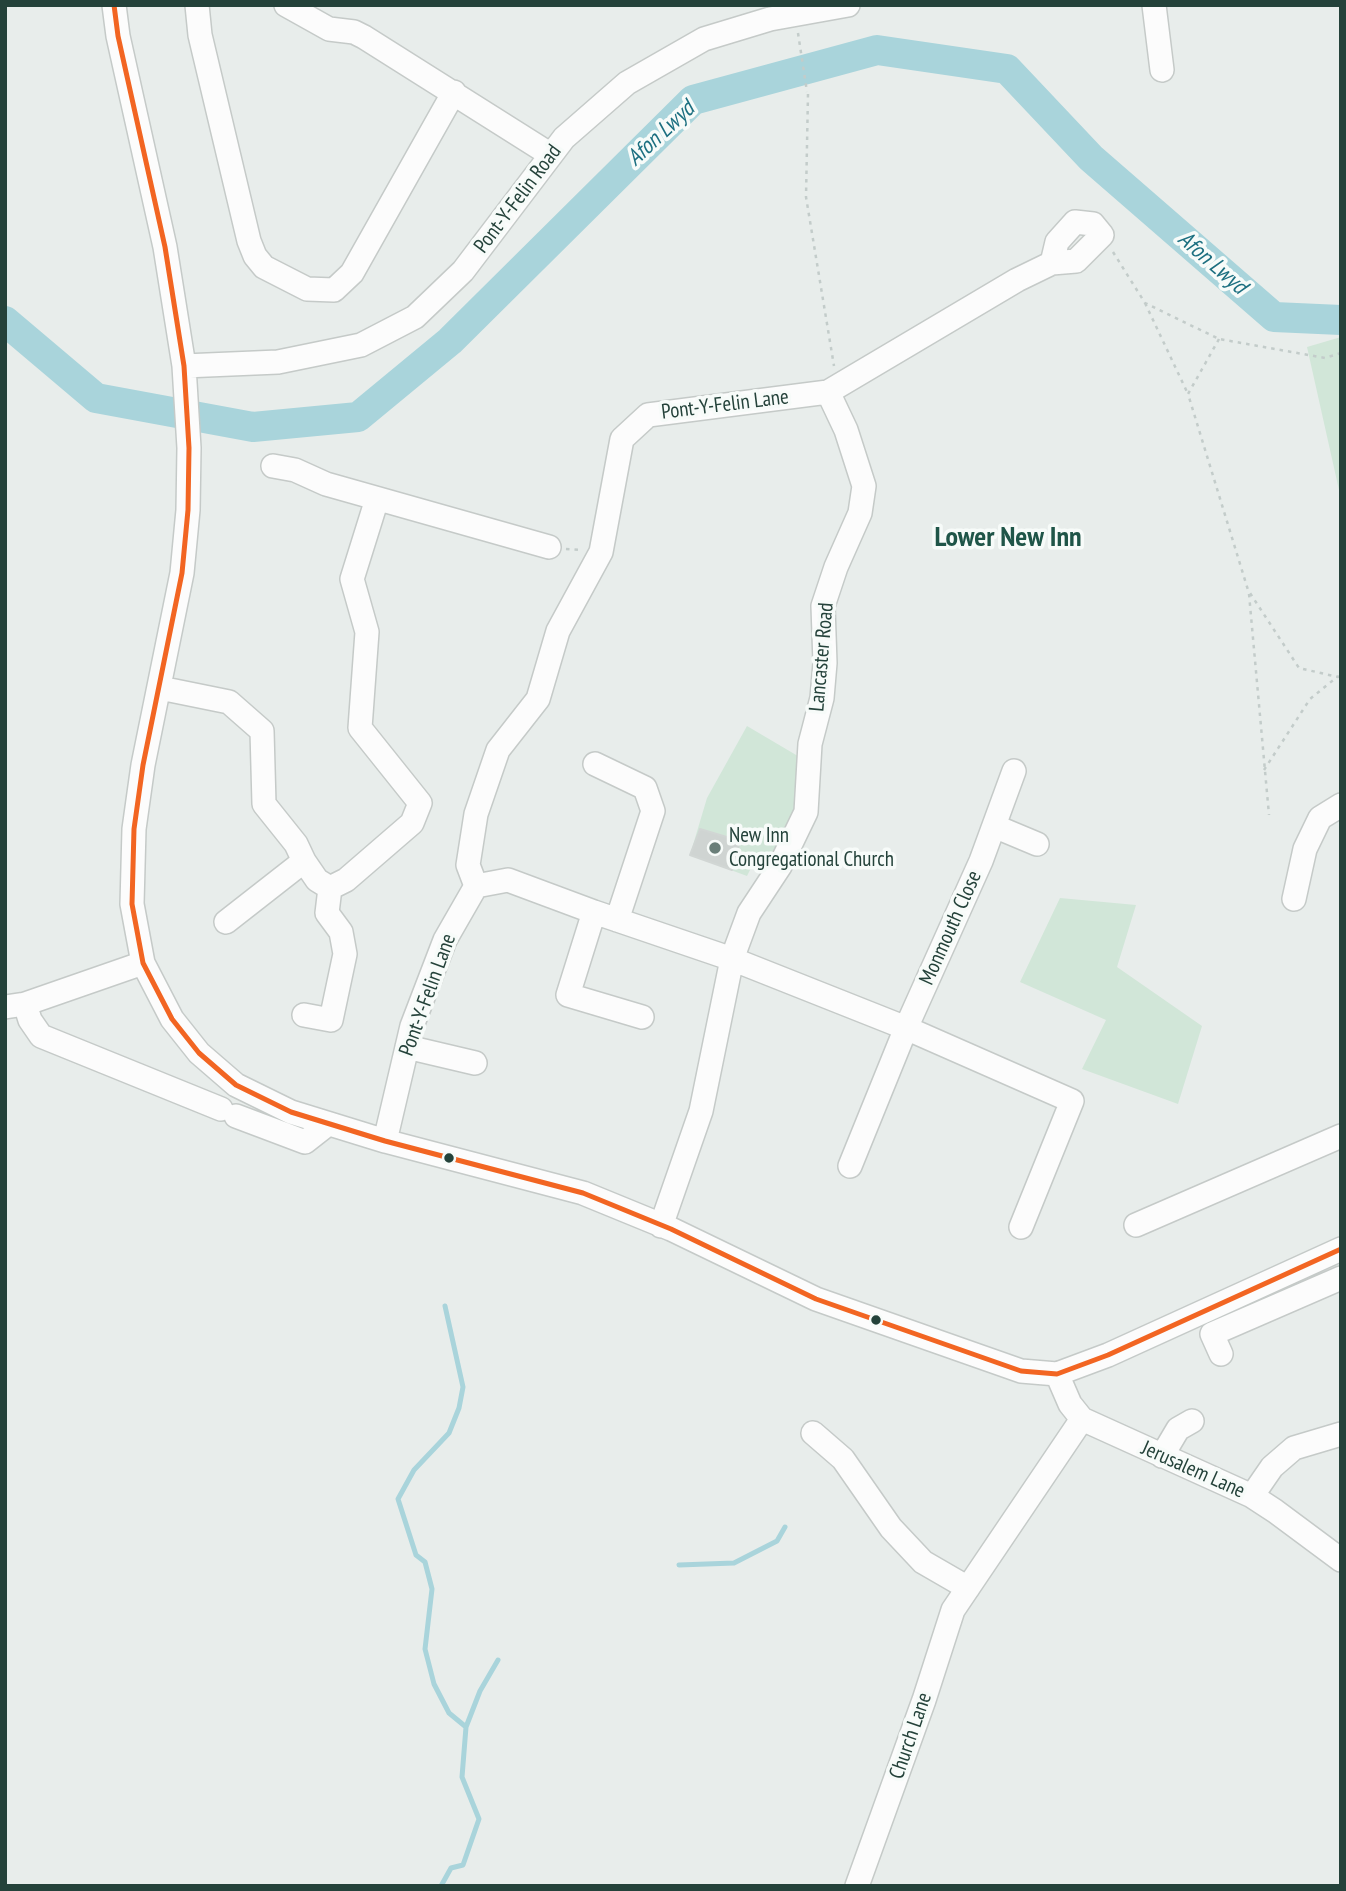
<!DOCTYPE html>
<style>
body{margin:0}
#map{position:relative;width:1346px;height:1891px;overflow:hidden;background:#e8edeb;font-family:"PT Sans Narrow",sans-serif}
canvas{display:block}
.frame{position:absolute;inset:0;border:7px solid #24423a;pointer-events:none}
</style>
<div id="map">
<canvas width="1346" height="1891"></canvas>
<div class="frame"></div>
</div>
<script>
const g = document.querySelector('canvas').getContext('2d');
g.lineJoin = 'round';
function paint(path, color) { g.fillStyle = color; g.fill(path, 'evenodd'); }
const poly = rows => new Path2D(rows.map(r => 'M' + r).join(''));
function strokePath(path, color, width, dash) { g.strokeStyle = color; g.lineWidth = width; g.lineCap = dash ? 'butt' : 'round'; g.setLineDash(dash || []); g.stroke(path); }
function drawText(font, color, halo, rows, align = 'center') {
  g.font = font + ' "PT Sans Narrow",sans-serif'; g.lineWidth = 7; g.setLineDash([]); g.textBaseline = 'middle'; g.strokeStyle = halo; g.fillStyle = color; for (const [text, x, y, turn = 0] of rows) {
    g.save(); g.translate(x, y); g.rotate((+turn || 0) * Math.PI / 180); g.textAlign = isNaN(turn) ? turn : align; if (halo) g.strokeText(text, 0, 0); g.fillText(text, 0, 0); g.restore();
  }
}
const green = poly([
 [1341,337,1341,499,1307,347],
 [747,726,808,762,780,866,758,854,747,876,690,855,707,798],
 [1060,898,1136,905,1117,967,1202,1026,1178,1104,1082,1069,1106,1020,1020,982]
]);
const stream = poly([
 [445,1306,463,1387,459,1408,449,1433,414,1470,398,1499,416,1555,425,1562,432,1589,425,1649,434,1684,449,1713,466,1727],
 [679,1565,734,1563,777,1541,785,1527],
 [441,1886,451,1868,463,1865,479,1819,462,1777,466,1727,480,1691,498,1660]
]);
const river = poly([
 [5,321,96,398,253,427,358,417,450,341,693,100,877,50,1007,69,1091,158,1274,317,1341,320]
]);
const building = poly([
 [700,829,740,841,732,870,690,855,700,829]
]);
const path = poly([
 [798,33,807,92],
 [808,94,806,197,834,366],
 [1113,252,1145,303,1219,339,1325,358,1341,353],
 [1145,303,1188,394],
 [1219,339,1188,394,1248,590,1299,668,1338,677,1341,673],
 [566,549,581,550],
 [1249,594,1269,815],
 [1264,770,1310,699,1337,677]
]);
const minor = poly([
 [114,5,118,36,165,247,184,366,189,448,188,510,182,573,143,765,134,829,132,904,143,963,172,1019,199,1053,236,1085,291,1112,385,1141,583,1193,671,1229,816,1299,1021,1371,1057,1374,1108,1355,1341,1249],
 [197,5,200,35,249,241,255,256,264,267,307,289,334,290,352,273,454,92],
 [286,5,329,29,354,32,364,37,551,155],
 [1154,5,1162,70],
 [1075,222,1093,224,1102,235,1076,261,1052,263,1057,242,1075,222],
 [184,366,278,362,361,345,415,317,463,271,564,138,627,83,704,39,770,19,848,5],
 [273,466,295,470,326,484,549,547],
 [160,688,229,702,262,731,264,804,296,844,304,861,317,880,330,888],
 [595,764,645,788,653,811,617,920],
 [994,826,1037,844],
 [476,886,508,880,594,912,732,959,906,1028,1072,1101,1021,1227],
 [330,888,346,880,412,823,420,803,360,728,367,632,352,579,377,499],
 [1294,899,1305,849,1320,818,1341,805],
 [594,912,568,995,642,1017],
 [226,922,304,861],
 [25,1004,30,1020,41,1036,221,1109],
 [5,1007,25,1004,143,963],
 [304,1015,331,1020,345,954,341,932,327,913,330,888],
 [407,1047,475,1063],
 [236,1116,305,1142,328,1124],
 [385,1141,412,1026,445,940,476,886,468,865,476,814,498,750,538,699,558,631,601,552,622,439,648,415,828,392,1017,280,1052,263],
 [850,1166,906,1028,981,861,1014,771],
 [1136,1225,1341,1136],
 [661,1226,701,1111,732,959,749,913,780,866,806,812,810,744,822,698,825,663,823,606,836,567,860,513,864,486,846,430,828,392],
 [1221,1354,1212,1334,1341,1278],
 [1057,1374,1070,1404,1082,1419,1252,1496,1275,1511,1341,1560],
 [813,1433,843,1459,891,1528,923,1562,968,1588],
 [1162,1456,1178,1429,1192,1421],
 [1252,1496,1272,1467,1294,1448,1341,1434],
 [857,1886,924,1700,953,1610,1082,1419]
]);
const bus1 = poly([
 [114,5,118,36,165,247,184,366,189,448,188,510,182,573,143,765,134,829,132,904,143,963,172,1019,199,1053,236,1085,291,1112,385,1141,583,1193,671,1229,816,1299,1021,1371,1057,1374,1108,1355,1341,1249]
]);
const markers = [
 [715,848,7,"#697e78"],
 [449,1158,6,"#24423a"],
 [876,1320,6,"#24423a"]
];
const streetNames = [
 ["Pont-Y-Felin Road",518,199,-53],
 ["Pont-Y-Felin Lane",725,405,-7],
 ["Lancaster Road",822,657,-85],
 ["Monmouth Close",951,928,-66],
 ["Pont-Y-Felin Lane",428,995,-70],
 ["Jerusalem Lane",1193,1470,24],
 ["Church Lane",911,1736,-71]
];
const poiNames = [
 ["New Inn",729,836],
 ["Congregational Church",729,860]
];
const waterNames = [
 ["Afon Lwyd",661,134,-43],
 ["Afon Lwyd",1212,263,41]
];
const districtNames = [
 ["Lower New Inn",1008,538]
];
paint(green, '#d1e6d8');
strokePath(stream, '#a9d4db', 5);
strokePath(river, '#a9d4db', 30);
paint(building, '#cfd4d2');
strokePath(building, '#d1d6d4', 2);
strokePath(minor, '#c5cac8', 26);
strokePath(path, '#c3ccca', 2.5, [3.5, 5]);
strokePath(minor, '#fcfcfc', 23);
strokePath(bus1, '#f26522', 5);
for (const [x, y, r, color] of markers) { const dot = new Path2D(); dot.arc(x, y, r, 0, 2 * Math.PI); g.fillStyle = color; g.fill(dot); strokePath(dot, '#f7fbf9', 2.5); }
drawText('21px', '#24423a', '#f7fbf9', streetNames);
drawText('21px', '#24423a', '#f7fbf9', poiNames, 'left');
drawText('italic 23px', '#1c6f80', '#f7fbf9', waterNames);
drawText('bold 28px', '#1f5548', '#f7fbf9', districtNames);
</script>
